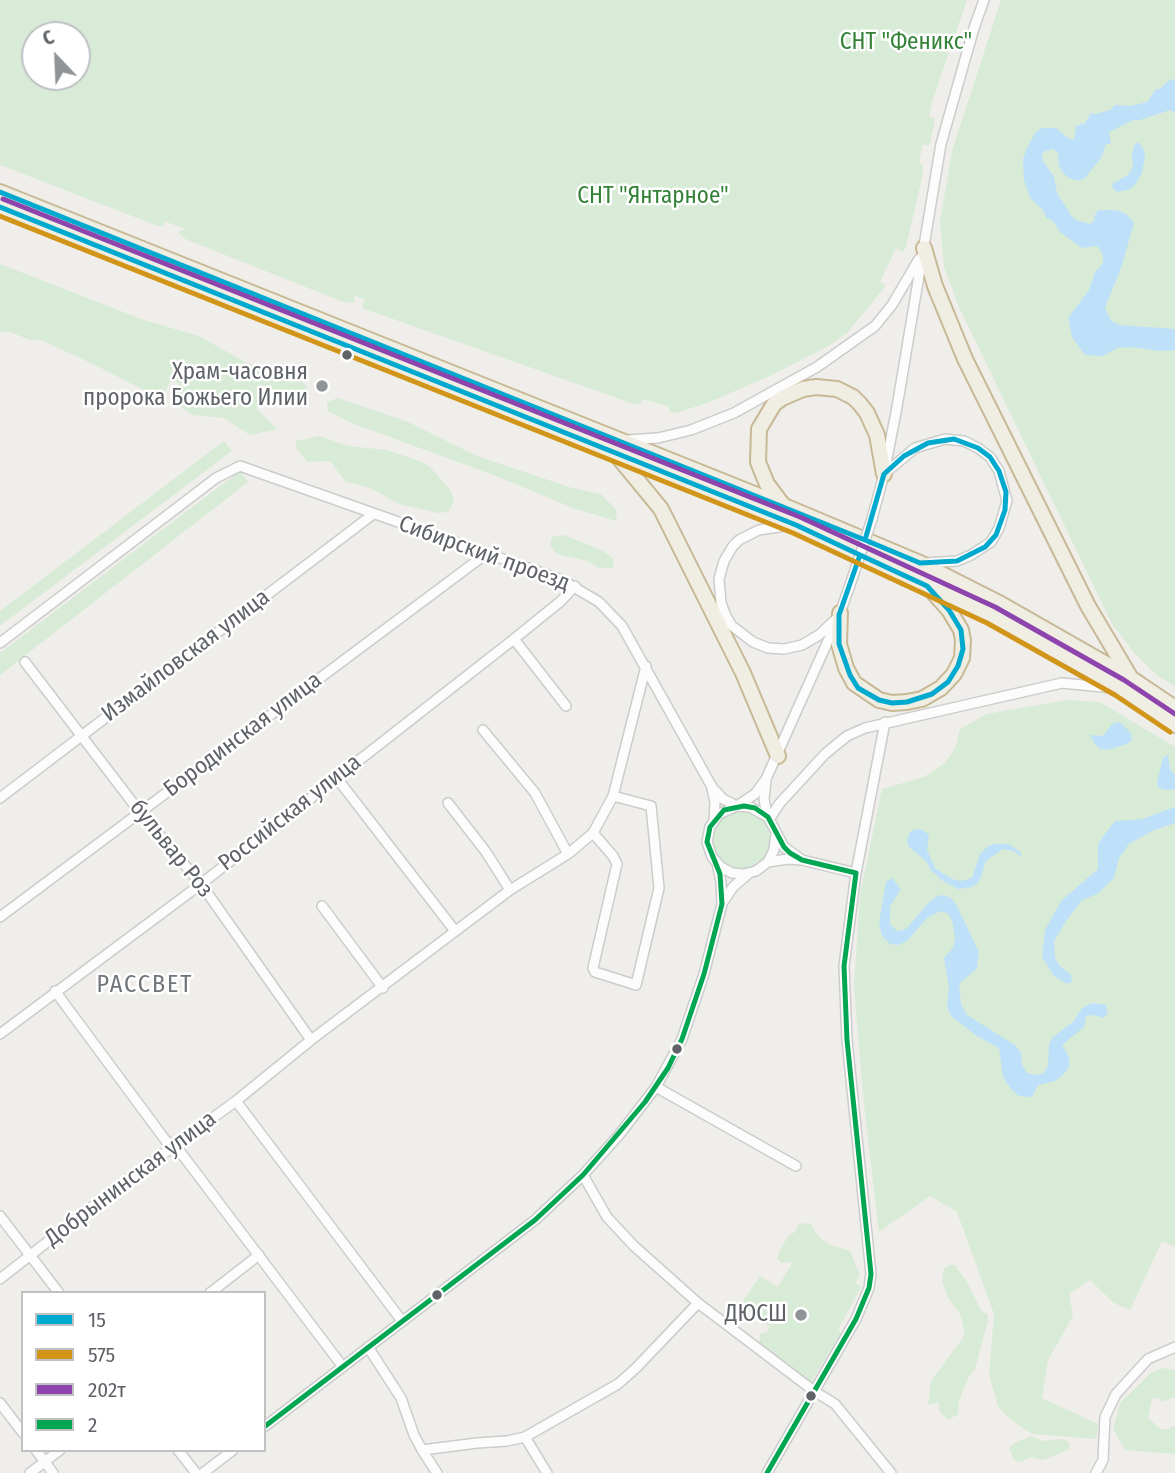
<!DOCTYPE html>
<meta charset="utf-8">
<style>
body{margin:0}
#map{position:relative;width:1175px;height:1473px;overflow:hidden;background:#efeeea;font-family:"Fira Sans Condensed",sans-serif}
canvas{display:block}
.legend{position:absolute;left:21px;top:1291px;width:245px;height:161px;box-sizing:border-box;background:#fff;border:2px solid #bfc1c3;margin:0;padding:9px 12px;list-style:none;font-size:21px;color:#5f6368}
.legend li{display:flex;align-items:center;gap:14px;height:35px}
.legend b{width:35px;border:2px solid #bfc1c3}
.north{position:absolute;left:21px;top:21px;width:70px;height:70px;box-sizing:border-box;background:#fff;border:2px solid #bfc1c3;border-radius:50%;rotate:337deg;font-size:19px;font-weight:700;line-height:28px;text-align:center;color:#5f6368}
.north::after{content:'';display:block;margin:auto;width:24px;height:32px;background:#919496;clip-path:polygon(50% 0,100% 100%,50% 72%,0 100%)}
</style>
<div id="map">
<canvas width="1175" height="1473"></canvas>
<ul class="legend">
<li><b style="height:9px;background:#00a9ce"></b>15</li>
<li><b style="height:9px;background:#d1951a"></b>575</li>
<li><b style="height:9px;background:#8e44ad"></b>202т</li>
<li><b style="height:9px;background:#00a651"></b>2</li>
</ul>
<div class="north">С</div>
</div>
<script>
const g = document.querySelector('canvas').getContext('2d');
g.lineJoin = 'round';
function paint(path, color) { g.fillStyle = color; g.fill(path, 'evenodd'); }
const poly = rows => new Path2D(rows.map(r => 'M' + r).join(''));
function strokePath(path, color, width, dash) { g.strokeStyle = color; g.lineWidth = width; g.lineCap = dash ? 'butt' : 'round'; g.setLineDash(dash || []); g.stroke(path); }
function drawText(font, color, halo, rows, align = 'center') {
  g.font = font + ' "Fira Sans Condensed",sans-serif'; g.lineWidth = 5; g.setLineDash([]); g.textBaseline = 'middle'; g.strokeStyle = halo; g.fillStyle = color; for (const [text, x, y, turn = 0] of rows) {
    g.save(); g.translate(x, y); g.rotate((+turn || 0) * Math.PI / 180); g.textAlign = isNaN(turn) ? turn : align; if (halo) g.strokeText(text, 0, 0); g.fillText(text, 0, 0); g.restore();
  }
}
const green = poly([
 [0,0,967,0,933,99,929,117,935,118,934,124,930,143,928,146,923,144,919,162,923,165,923,173,906,247,903,252,896,248,880,282,885,284,884,288,847,333,830,345,772,375,707,403,676,413,669,412,669,407,643,399,641,403,634,404,362,308,363,302,366,300,354,295,355,302,346,303,185,239,178,232,185,229,164,221,164,226,158,226,0,165],
 [77,35,77,77,35,77,35,35],
 [1001,0,1175,0,1175,686,1158,676,1135,654,1112,624,959,307,944,267,940,221,952,151],
 [0,264,144,320,199,336,247,363,282,372,305,384,310,394,301,398,273,389,264,391,266,404,256,408,277,429,250,435,224,418,193,415,181,407,177,394,178,383,170,382,164,394,157,397,93,364,41,340,30,340,10,332,0,332],
 [338,398,408,422,477,456,572,488,601,494,617,511,616,521,573,508,496,476,349,422,328,411,327,402],
 [319,436,348,446,387,450,422,462,430,467,451,491,454,502,448,512,438,513,399,504,372,489,345,481,330,461,307,462,296,448,296,441],
 [224,441,232,451,0,626,0,611],
 [240,471,248,482,0,675,0,653],
 [564,535,603,551,614,559,613,568,599,568,587,561,557,554,550,545,552,537],
 [1066,700,1100,702,1175,747,1175,1247,1162,1241,1130,1310,1114,1303,1090,1280,1069,1294,1073,1316,1048,1360,1042,1398,1098,1424,1096,1439,1032,1434,1010,1419,998,1407,989,1374,994,1314,957,1212,930,1196,879,1232,864,1105,854,986,860,895,882,789,924,777,945,763,956,746,960,729,987,714],
 '712 840a29 29 0 1 1 58 0a29 29 0 1 1-58 0Z',
 [804,1223,811,1224,818,1236,828,1244,850,1251,860,1275,855,1283,861,1287,839,1328,840,1335,811,1382,759,1344,760,1334,767,1332,770,1327,741,1304,760,1276,778,1287,793,1262,781,1263,777,1258,779,1252,788,1236,795,1232,798,1225],
 [949,1265,955,1265,967,1282,981,1310,988,1315,988,1321,975,1369,968,1378,959,1402,958,1414,948,1420,940,1412,938,1401,934,1404,928,1405,931,1381,962,1339,965,1332,960,1314,949,1299,942,1282,944,1269],
 [1162,1368,1175,1370,1175,1397,1162,1402,1158,1398,1152,1399,1148,1418,1161,1429,1168,1429,1175,1425,1175,1454,1125,1450,1113,1429,1120,1403,1151,1373],
 [1031,1436,1043,1441,1063,1439,1069,1443,1070,1449,1043,1460,1031,1457,1019,1462,1014,1460,1009,1448,1013,1444]
]);
const water = poly([
 [1175,79,1175,112,1170,110,1140,120,1133,120,1109,132,1111,144,1106,144,1101,158,1084,179,1077,181,1069,178,1063,173,1059,166,1058,153,1053,149,1045,151,1042,155,1043,161,1054,177,1057,193,1071,215,1076,220,1090,224,1094,221,1095,215,1098,210,1116,210,1125,213,1134,223,1121,268,1105,308,1111,321,1120,325,1175,329,1175,350,1160,351,1130,347,1117,348,1103,356,1085,355,1072,337,1068,318,1089,290,1095,272,1103,263,1103,255,1097,246,1082,248,1060,232,1053,221,1046,218,1043,210,1030,198,1024,180,1023,159,1026,150,1035,133,1042,128,1056,128,1069,139,1074,139,1076,126,1085,123,1091,113,1095,114,1110,110,1115,105,1130,106,1147,102,1156,89,1160,89,1168,81],
 [1135,143,1139,143,1144,150,1145,156,1142,173,1135,185,1128,190,1117,192,1112,187,1113,183,1128,175,1133,167,1132,153],
 [1120,722,1131,733,1132,740,1127,744,1107,750,1100,749,1095,744,1090,735,1103,736,1112,724],
 [1168,755,1170,769,1175,775,1175,789,1165,790,1158,787,1157,782,1163,758],
 [1175,807,1175,823,1152,831,1129,844,1119,858,1114,878,1097,894,1082,900,1066,921,1054,941,1055,958,1059,965,1071,975,1072,982,1067,984,1054,976,1042,957,1045,930,1061,901,1098,869,1098,844,1104,835,1115,821,1142,819],
 [916,829,923,830,929,835,927,850,935,868,952,879,961,881,972,878,980,854,987,847,994,844,1009,844,1020,852,1022,858,1014,851,1003,849,986,861,979,882,972,887,958,889,943,881,931,870,926,861,909,847,907,840,910,832],
 [892,878,901,889,890,906,890,924,897,931,906,929,932,899,941,895,950,897,956,904,979,952,977,968,959,984,961,1004,967,1015,1015,1045,1021,1052,1022,1065,1027,1073,1035,1075,1044,1073,1048,1065,1049,1045,1052,1038,1074,1021,1082,1008,1092,1003,1106,1005,1108,1013,1103,1018,1094,1015,1086,1016,1084,1027,1062,1045,1069,1057,1069,1067,1063,1075,1055,1081,1038,1085,1032,1097,1019,1096,1011,1089,1003,1077,999,1048,977,1036,951,1016,947,1006,949,988,944,958,953,948,955,938,952,920,948,914,941,911,928,917,907,941,898,945,890,944,882,936,879,923,886,882]
]);
const minor = poly([
 [627,440,658,438,691,430,734,413,817,367,875,326,892,305,919,259],
 [884,474,915,448,945,439,964,441,978,448,990,457,999,471,1007,501,999,528,991,542,971,555,957,561,926,563],
 [872,519,884,474,897,407,941,144,974,28,984,0],
 [791,525,759,530,739,540,733,546,724,561,719,579,721,603,726,616,732,626,753,642,768,648,784,649,802,645,819,635,836,619],
 [840,613,850,585],
 [514,639,566,706],
 [0,643,216,478,240,466,562,580,599,602,622,626,712,787,723,799,737,806,755,794,766,779,836,623],
 [25,662,139,811,201,884,311,1040],
 [483,730,535,793,568,854],
 [336,777,455,931],
 [766,781,764,799,767,815],
 [712,789,715,802,714,820],
 [0,798,372,515],
 [448,803,486,852,510,890],
 [770,818,780,803,825,754,847,736,865,728,1062,683,1113,688],
 [593,833,613,856,617,864,593,968,595,972,636,985,659,888,651,806,613,796],
 [776,834,774,850,768,862,756,871,744,874,732,873,721,867,712,857,707,842,710,827,719,814,737,806,750,807,768,817,784,847,802,860],
 [768,862,788,859,802,860,856,873],
 [723,902,733,887,748,874],
 [322,906,383,988],
 [0,917,486,554],
 [55,991,166,1141,175,1145,343,1367],
 [0,1034,201,884,514,639,561,601,575,586],
 [656,1087,796,1166],
 [236,1101,402,1321],
 [583,1175,607,1217,634,1246,698,1303,814,1391,835,1404,891,1473],
 [0,1216,59,1293],
 [0,1279,111,1192,236,1101,311,1040,510,890,568,854,593,833,613,796,646,666],
 [210,1293,259,1255],
 [368,1347,401,1398,414,1435,422,1450,477,1443,507,1441,525,1437,618,1384,636,1368,698,1303],
 [0,1403,23,1433],
 [264,1427,535,1220,583,1175,619,1135,656,1087,682,1039,704,974,722,904,721,882,717,863],
 [525,1437,547,1473],
 [36,1450,53,1473],
 [178,1450,196,1473],
 [422,1450,437,1473],
 [30,1473,60,1450],
 [203,1473,233,1450],
 [767,1473,856,1319,869,1288,871,1274,847,1040,844,966,856,873,885,722],
 [1096,1473,1103,1460,1105,1417,1116,1394,1148,1359,1175,1347]
]);
const highway = poly([
 [0,192,782,505,920,563,1001,604,1129,677,1175,708],
 [0,207,796,525,991,615,1120,688,1175,725],
 [924,248,935,286,965,359,1088,606,1129,675],
 [615,453,661,509,743,673,778,756],
 [782,504,767,484,758,462,759,429,774,404,782,398,803,389,816,387,837,389,853,397,860,404,867,413,877,435,884,474],
 [840,613,839,644,846,668,854,683,879,700,892,703,907,702,922,699,941,688,954,674,962,658,963,640,961,630,949,610,933,592]
]);
const minorBridge = poly([
 [850,585,872,519]
]);
const bus1 = poly([
 [0,192,865,540],
 [0,207,796,525,860,555],
 [954,439,978,448,990,457,999,471,1006,492,1005,510,996,535,985,547,957,561,920,563,865,540,884,474,904,456,928,443,954,439],
 [860,555,927,586,949,610,961,630,963,649,958,666,948,682,932,694,907,702,892,703,879,700,858,688,850,675,839,644,839,615,860,555]
]);
const bus2 = poly([
 [0,216,793,533,987,623,1115,695,1170,732]
]);
const bus3 = poly([
 [3,199,800,517,995,607,1124,680,1175,714]
]);
const bus4 = poly([
 [264,1427,535,1220,583,1175,645,1102,668,1068,682,1039,704,974,722,904,720,874,707,842,710,827,724,810,744,806,755,808,768,817,784,847,790,853,802,860,856,873,844,966,847,1040,871,1274,869,1288,856,1319,767,1473]
]);
const markers = [
 [347,355,6,"#5f6368"],
 [322,386,7,"#919496"],
 [677,1049,6,"#5f6368"],
 [437,1295,6,"#5f6368"],
 [801,1315,7,"#919496"],
 [811,1396,6,"#5f6368"]
];
const parkNames = [
 ["СНТ \"Феникс\"",906,43],
 ["СНТ \"Янтарное\"",653,197]
];
const poiNames = [
 ["Храм-часовня",308,373],
 ["пророка Божьего Илии",308,399],
 ["ДЮСШ",787,1315]
];
const streetNames = [
 ["Сибирский проезд",484,554,20],
 ["Измайловская улица",186,656,-37],
 ["Бородинская улица",243,735,-37],
 ["Российская улица",290,813,-38],
 ["бульвар Роз",171,849,51],
 ["Добрынинская улица",131,1179,-37]
];
const neighbourhoodNames = [
 ["РАССВЕТ",145,985]
];
paint(green, '#d8ebd6');
paint(water, '#bfe0f9');
strokePath(minor, '#cbcccc', 12);
strokePath(highway, '#c8b996', 18);
strokePath(minor, '#fdfcfc', 9);
strokePath(highway, '#f0ede3', 14);
strokePath(minorBridge, '#cbcccc', 12, []);
strokePath(minorBridge, '#fdfcfc', 9);
strokePath(bus1, '#00a9ce', 5);
strokePath(bus2, '#d1951a', 5);
strokePath(bus3, '#8e44ad', 5);
strokePath(bus4, '#00a651', 5);
for (const [x, y, r, color] of markers) { const dot = new Path2D(); dot.arc(x, y, r, 0, 2 * Math.PI); g.fillStyle = color; g.fill(dot); strokePath(dot, '#fff', 2.5); }
drawText('23px', '#348238', '#fff', parkNames);
drawText('23px', '#5f6368', '#fff', poiNames, 'right');
drawText('23px', '#5f6368', '#fff', streetNames);
g.letterSpacing = '2px';
drawText('24px', '#70757a', '#fff', neighbourhoodNames);
g.letterSpacing = '0px';
</script>
